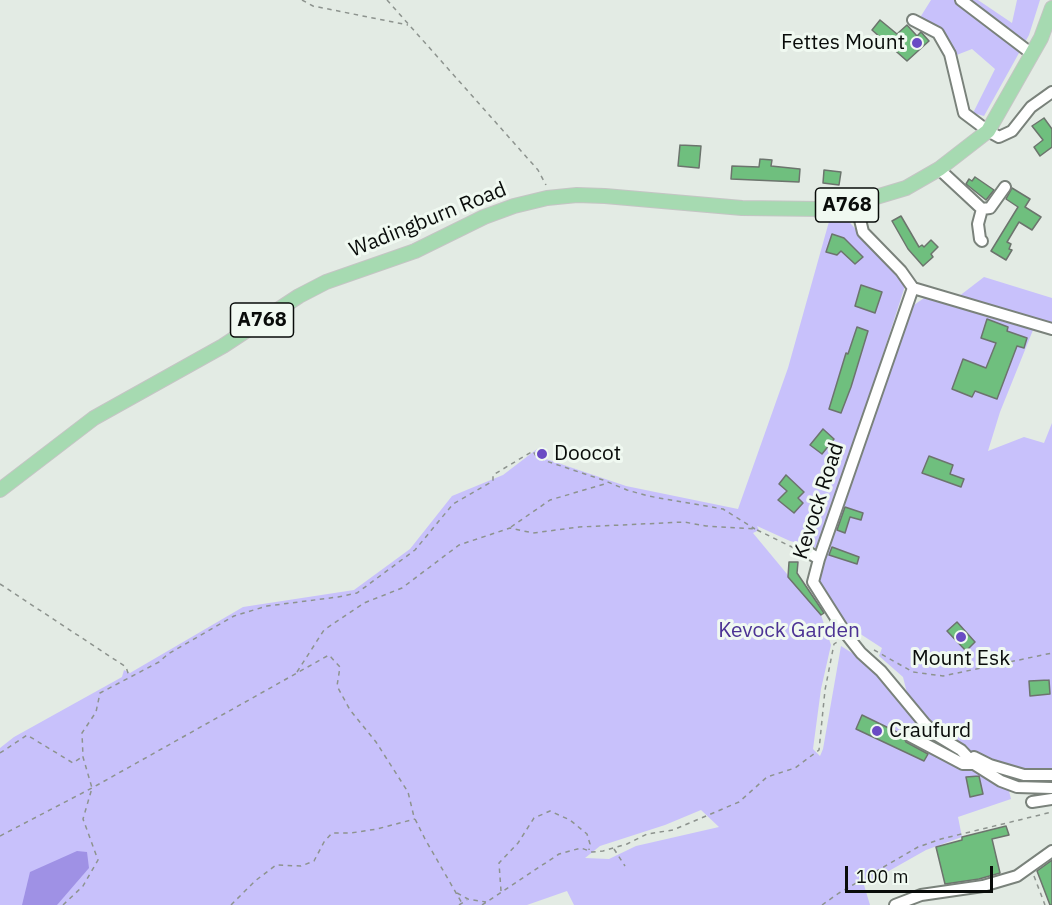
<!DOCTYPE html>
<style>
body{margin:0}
#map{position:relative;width:1052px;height:905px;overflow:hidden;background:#e3ebe4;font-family:"IBM Plex Sans",sans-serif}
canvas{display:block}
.scale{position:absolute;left:845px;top:866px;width:148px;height:27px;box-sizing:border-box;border:3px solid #090c0a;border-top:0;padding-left:8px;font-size:18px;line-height:21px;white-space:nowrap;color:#090c0a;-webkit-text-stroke:4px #f0f9f1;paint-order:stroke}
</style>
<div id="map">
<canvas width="1052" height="905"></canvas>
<div class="scale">100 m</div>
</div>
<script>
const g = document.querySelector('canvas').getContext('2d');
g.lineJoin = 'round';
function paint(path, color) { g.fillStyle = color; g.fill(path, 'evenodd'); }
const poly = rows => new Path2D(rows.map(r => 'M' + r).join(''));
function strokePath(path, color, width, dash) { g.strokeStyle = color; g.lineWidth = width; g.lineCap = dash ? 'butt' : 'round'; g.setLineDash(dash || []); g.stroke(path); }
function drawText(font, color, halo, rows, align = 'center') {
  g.font = font + ' "IBM Plex Sans",sans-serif'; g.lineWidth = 6; g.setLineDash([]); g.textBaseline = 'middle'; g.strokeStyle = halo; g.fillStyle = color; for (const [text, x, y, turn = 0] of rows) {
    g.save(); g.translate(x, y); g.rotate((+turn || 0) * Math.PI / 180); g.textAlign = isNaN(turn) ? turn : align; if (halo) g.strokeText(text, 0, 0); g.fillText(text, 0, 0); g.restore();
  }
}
const green = poly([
 [931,0,978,0,1012,23,1017,0,1040,0,1029,35,984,116,973,113,995,69,972,49,949,58,921,16],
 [845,217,905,286,820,549,790,541,757,526,759,530,753,533,821,615,831,645,821,689,813,749,820,756,823,749,841,646,860,658,901,699,922,728,946,744,996,784,1009,791,1011,799,958,817,962,837,926,850,864,885,870,905,574,905,567,891,527,905,0,905,0,748,14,737,122,677,124,670,130,673,243,607,354,590,410,549,452,496,503,475,537,449,544,447,549,452,546,459,626,486,738,509,788,368,830,218],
 [701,810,719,827,636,846,609,859,585,858,600,846,665,825],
 [984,277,1052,298,1052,324,958,297],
 [927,296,1033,330,1000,412,988,451,1024,437,1044,443,1052,423,1052,785,1038,786,1009,778,976,762,967,746,941,734,929,722,907,693,903,677,879,656,882,648,845,624,819,582,821,568,911,307]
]);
const water = poly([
 [77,851,87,852,89,868,57,905,22,905,30,872]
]);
const building = poly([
 [880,20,897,34,907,25,917,36,921,32,929,41,907,61,872,30,880,20],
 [1044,118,1052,129,1052,147,1040,156,1034,147,1043,140,1032,126,1044,118],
 [680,145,701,146,699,168,678,166,680,145],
 [760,159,772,160,771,166,800,169,799,182,731,179,732,166,759,167,760,159],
 [824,170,841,172,839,185,823,183,824,170],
 [975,177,994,190,986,200,966,184,969,179,972,181,975,177],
 [1012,188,1030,199,1025,207,1041,217,1032,230,1019,222,1007,242,1011,244,1009,249,1012,250,1006,260,991,251,1018,207,1006,199,1012,188],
 [901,216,919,247,922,245,924,247,931,240,938,247,931,254,933,257,923,266,908,249,892,221,901,216],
 [832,234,844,238,863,257,855,264,841,251,837,255,826,252,832,234],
 [861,285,882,292,875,313,855,306,861,285],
 [987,319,1008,327,1007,331,1027,338,1024,348,1017,346,997,399,975,391,972,397,952,389,963,359,986,368,996,343,981,338,987,319],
 [857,327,868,331,851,387,841,413,829,409,846,353,848,354,857,327],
 [823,429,834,439,822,454,810,445,823,429],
 [929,456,953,465,950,474,964,479,961,487,922,473,929,456],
 [786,475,804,492,798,498,803,503,794,513,778,500,787,491,779,484,786,475],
 [845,507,863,513,861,520,850,517,845,533,837,530,845,507],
 [832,547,859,557,857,564,829,555,832,547],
 [789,562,798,562,797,573,824,613,821,615,788,577,789,562],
 [957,622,975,642,966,651,947,631,957,622],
 [1049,680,1050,694,1030,696,1029,681,1049,680],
 [862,715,903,735,906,742,928,754,924,761,856,729,862,715],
 [979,776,983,794,970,797,966,777,979,776],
 [1006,826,1009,835,992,839,1000,873,979,879,945,884,936,847,962,840,962,837,1006,826],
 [1052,860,1052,905,1050,905,1037,871,1052,860]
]);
const path = poly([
 [302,0,313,6,408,25],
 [387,0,538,170,546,185],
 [511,527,550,500,608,483],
 [0,584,126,667,129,676],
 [874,650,913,672,943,676,1052,653],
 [297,672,324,630,364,603,402,588,459,545,510,528,533,533,579,527,684,522,706,526,755,529,794,548],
 [0,753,27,735,73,763,82,757],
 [0,836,92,788,329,655,340,667,337,686,350,710,376,742,408,792,414,817,425,839,463,905],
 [614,849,625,866],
 [1034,876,1045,905],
 [501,891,499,863,518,843,534,818,550,811,570,820,587,834,590,844,589,850],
 [457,893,468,899,486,902],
 [63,905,83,886,98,860,83,819,92,788,83,757,82,733,96,712,100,693,159,662,168,654,234,616,267,606,338,597,357,593,415,550,453,504,493,481,493,475,533,451,537,458,603,480,627,490,648,496,723,509,755,529],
 [231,905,255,881,276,865,301,866,314,861,324,842,332,833,351,833,377,829,415,819],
 [459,905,467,900],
 [482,905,559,854,581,848,592,852,603,851,627,844,647,834,673,830,739,802,767,777,795,768,819,750,825,690,834,644,837,642],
 [822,905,839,893,918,847,941,839,1052,812]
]);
const minor = poly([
 [961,0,1032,54],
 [913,20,938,33,950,54,964,113,988,131,999,137,1012,131,1031,107,1052,92],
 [939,169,982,209,990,208,1005,187],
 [856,203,863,232,901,271,913,288,819,559,813,582,846,634,861,653,881,671,925,724,938,736,961,750,974,764,1001,781,1017,787,1052,788],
 [982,209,978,224,980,239,982,241],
 [913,288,1052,329],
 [803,549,819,559],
 [910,736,963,764,974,764],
 [974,757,990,765,1024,775,1052,775],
 [1032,802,1052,799],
 [895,905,921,895,983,886,1017,876,1052,851]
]);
const major = poly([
 [0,490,94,418,223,346,299,296,326,282,415,251,484,217,514,206,547,198,577,195,605,196,742,208,822,209,856,203,906,188,939,169,988,131,1041,38,1052,8]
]);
const markers = [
 [917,43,6,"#6a4bc4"],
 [542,454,6,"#6a4bc4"],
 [961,637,6,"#6a4bc4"],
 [877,731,6,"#6a4bc4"]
];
const shields = [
 [847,205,63],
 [262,320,63]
];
const shieldNames = [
 ["A768",847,205],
 ["A768",262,320]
];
const poiNames = [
 ["Fettes Mount",905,43,"right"],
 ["Doocot",554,454],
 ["Mount Esk",961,659,"center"],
 ["Craufurd",889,731]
];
const streetNames = [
 ["Wadingburn Road",428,220,-22],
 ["Kevock Road",819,501,-72]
];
const parkNames = [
 ["Kevock Garden",789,631]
];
paint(green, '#c8c1fb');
paint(water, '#9f91e5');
paint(building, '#6fbf7e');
strokePath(building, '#6c746d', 1.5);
strokePath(minor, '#7a827b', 14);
strokePath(major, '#c4c5c4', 16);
strokePath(path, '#8d938e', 1.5, [4.5, 4.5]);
strokePath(minor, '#fff', 10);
strokePath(major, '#a6dab1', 14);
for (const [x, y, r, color] of markers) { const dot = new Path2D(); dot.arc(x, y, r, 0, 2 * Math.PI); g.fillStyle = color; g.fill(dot); strokePath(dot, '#f0f9f1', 2); }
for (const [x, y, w] of shields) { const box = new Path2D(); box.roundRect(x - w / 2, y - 17, w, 34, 4.5); g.fillStyle = '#f0f9f1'; g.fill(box); strokePath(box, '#090c0a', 1.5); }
drawText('bold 20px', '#090c0a', null, shieldNames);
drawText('21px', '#090c0a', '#f0f9f1', poiNames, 'left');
drawText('21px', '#090c0a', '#f0f9f1', streetNames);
drawText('21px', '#4c3394', '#f0f9f1', parkNames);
</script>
